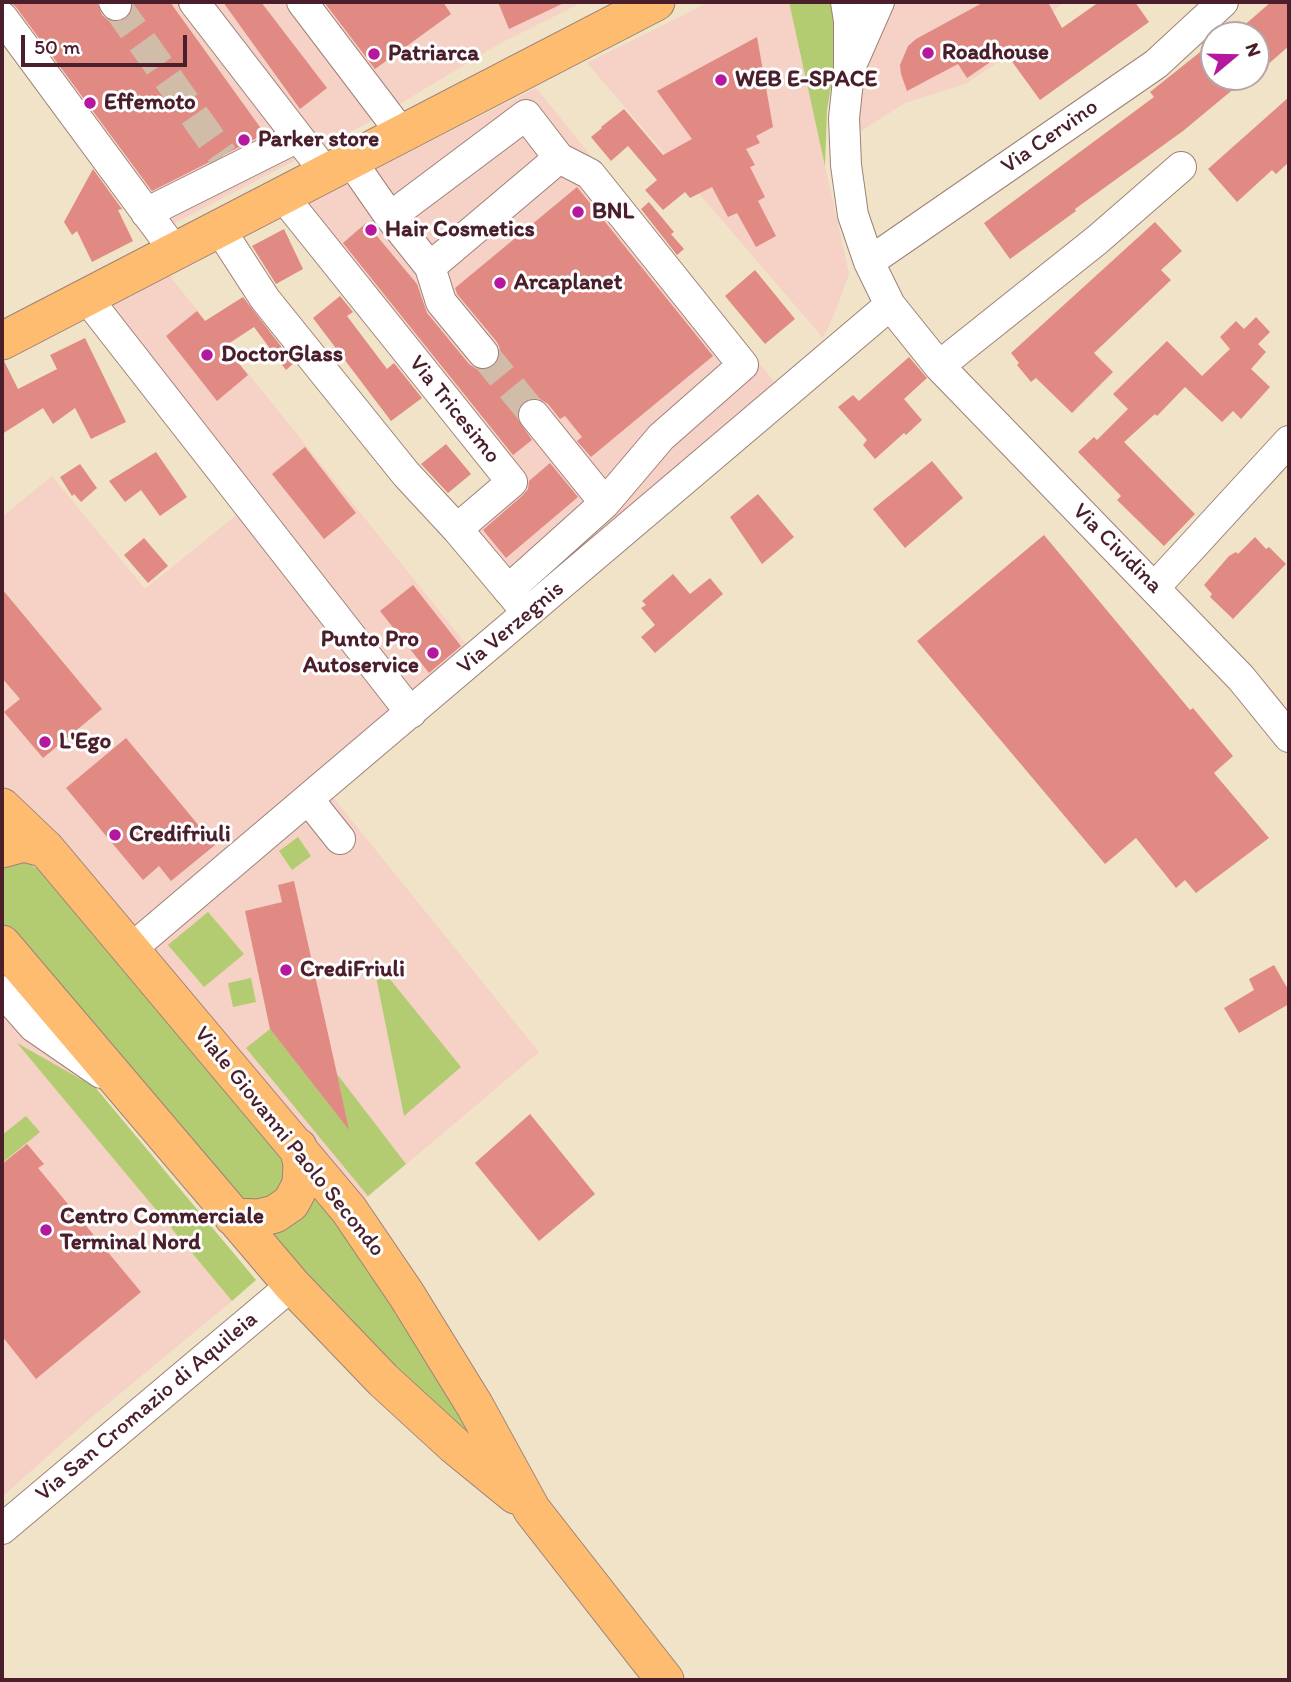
<!DOCTYPE html>
<style>
body{margin:0}
#map{position:relative;width:1291px;height:1682px;overflow:hidden;background:#f1e3c7;font-family:Itim,sans-serif}
canvas{display:block}
.frame{position:absolute;inset:0;border:4px solid #4a1f2b;pointer-events:none}
.north{position:absolute;left:1200px;top:21px;width:70px;height:70px;box-sizing:border-box;background:#fff;border:2px solid #b7a5aa;border-radius:50%;rotate:71deg;font-size:19px;font-weight:700;line-height:28px;text-align:center;color:#4a1f2b}
.north::after{content:'';display:block;margin:auto;width:24px;height:32px;background:#b5179e;clip-path:polygon(50% 0,100% 100%,50% 72%,0 100%)}
.scale{position:absolute;left:21px;top:35px;width:166px;height:32px;box-sizing:border-box;border:4px solid #4a1f2b;border-top:0;padding-left:9px;font-size:21px;line-height:24px;white-space:nowrap;color:#4a1f2b;-webkit-text-stroke:5px #fff;paint-order:stroke}
</style>
<div id="map">
<canvas width="1291" height="1682"></canvas>
<div class="frame"></div>
<div class="north">N</div>
<div class="scale">50 m</div>
</div>
<script>
const g = document.querySelector('canvas').getContext('2d');
g.lineJoin = 'round';
function paint(path, color) { g.fillStyle = color; g.fill(path, 'evenodd'); }
const poly = rows => new Path2D(rows.map(r => 'M' + r).join(''));
function strokePath(path, color, width, dash) { g.strokeStyle = color; g.lineWidth = width; g.lineCap = dash ? 'butt' : 'round'; g.setLineDash(dash || []); g.stroke(path); }
function drawText(font, color, halo, rows, align = 'center') {
  g.font = font + ' Itim,sans-serif'; g.lineWidth = 6; g.setLineDash([]); g.textBaseline = 'middle'; g.strokeStyle = halo; g.fillStyle = color; for (const [text, x, y, turn = 0] of rows) {
    g.save(); g.translate(x, y); g.rotate((+turn || 0) * Math.PI / 180); g.textAlign = isNaN(turn) ? turn : align; if (halo) g.strokeText(text, 0, 0); g.fillText(text, 0, 0); g.restore();
  }
}
const built = poly([
 [2,2,583,2,499,44,375,119,148,237,2,34],
 [709,2,789,2,849,274,834,315,823,338,587,63],
 [894,2,1067,2,1059,6,1026,44,965,84,905,103,856,134,864,78,878,36,889,8],
 [536,88,777,385,513,612,443,531,496,482,283,216],
 [168,274,470,649,141,927,132,927,41,824,2,789,2,517,52,476,145,589,240,512,87,316],
 [332,796,539,1052,363,1201,156,958,154,946],
 [2,973,95,1087,19,1045,232,1301,87,1421,2,1497]
]);
const green = poly([
 [789,2,836,2,840,32,827,110,825,166],
 [298,837,311,856,292,870,279,851],
 [17,862,28,863,40,870,275,1151,283,1162,284,1173,282,1184,274,1196,245,1205,2,923,2,867],
 [208,912,244,954,204,987,168,945],
 [372,957,461,1067,404,1116],
 [251,978,256,1002,233,1007,228,983],
 [270,1029,348,1128,337,1074,406,1164,368,1196,246,1048],
 [17,1043,95,1087,256,1280,232,1301],
 [26,1116,40,1132,2,1163,2,1135],
 [305,1186,346,1234,484,1448,480,1454,258,1228]
]);
const building = poly([
 [10,2,97,2,102,15,109,21,116,22,125,20,131,13,133,2,170,2,265,134,152,191,16,7],
 [223,2,261,2,327,88,300,109],
 [324,2,443,2,451,14,375,69],
 [498,2,566,2,509,29],
 [984,2,1048,2,1062,28,1099,2,1135,2,1149,22,1040,100,1005,52,967,78,958,64,907,91,901,74,900,65,908,46,916,39],
 [1271,2,1289,2,1289,46,1266,66,1264,64,1256,70,1256,35,1233,35],
 [757,37,773,127,756,136,760,143,746,149,755,165,750,167,765,197,758,201,776,236,756,247,737,213,728,217,712,187,690,198,685,192,663,210,645,190,657,180,628,146,611,161,591,137,602,128,601,127,624,109,663,155,692,139,657,91],
 [1214,41,1214,77,1248,77,1183,131,1075,209,1076,211,1010,259,984,223,1154,97,1150,92],
 [1289,97,1289,162,1276,174,1272,170,1237,202,1208,169],
 [93,169,122,209,118,210,133,241,92,262,77,231,72,235,64,222],
 [577,187,713,356,591,457,577,441,582,437,565,416,560,419,548,404,540,399,531,398,524,401,518,409,517,418,532,440,513,455,343,243,366,223,417,284,427,313,469,364,478,370,487,370,495,366,499,360,500,349,497,342,457,294,455,288],
 [649,202,674,232,671,234,684,249,677,255,641,209],
 [1155,222,1182,251,1161,270,1171,280,1094,353,1113,372,1072,413,1036,378,1031,382,1017,365,1019,363,1011,353],
 [284,229,303,269,276,284,252,246],
 [755,270,795,319,765,344,725,296],
 [340,296,353,312,347,316,387,369,394,363,422,398,391,421,313,318],
 [243,297,294,363,286,370,254,327,225,346,248,375,217,401,166,336,197,311,205,321],
 [1256,317,1270,332,1258,344,1266,352,1251,369,1270,387,1241,419,1233,411,1222,422,1185,387,1157,416,1155,414,1124,442,1195,514,1164,546,1117,500,1121,496,1078,452,1094,437,1097,440,1128,409,1113,394,1167,341,1202,376,1230,349,1220,337,1236,321,1244,329],
 [85,338,126,422,91,439,75,408,53,424,43,408,2,434,2,362,4,361,18,389,57,369,50,355],
 [909,357,927,378,904,399,922,420,906,435,904,433,875,459,863,445,867,440,838,407,853,395,859,401],
 [446,444,471,474,448,493,421,464],
 [305,447,356,513,324,539,272,474],
 [156,452,187,497,160,516,141,490,125,502,109,481],
 [932,461,963,498,905,548,873,509],
 [550,463,578,497,506,558,483,530,523,495,528,489,529,481],
 [80,464,97,488,81,502,74,494,72,496,60,477],
 [758,494,794,537,762,564,730,517],
 [1044,535,1190,710,1193,708,1233,756,1214,773,1269,838,1196,893,1185,880,1176,888,1136,838,1105,864,917,641],
 [1255,537,1266,549,1269,547,1286,564,1233,619,1210,597,1212,594,1204,585,1229,556,1236,552,1238,554],
 [144,538,168,566,148,583,124,555],
 [673,574,690,594,710,578,723,594,655,653,641,637,655,625,641,608,646,605,642,601],
 [413,585,461,646,429,673,380,611],
 [2,589,102,709,43,758,4,712,20,699,2,678],
 [126,738,215,845,171,881,159,866,143,880,66,788],
 [294,881,337,1074,349,1130,270,1029,245,911,282,902,278,885],
 [1274,965,1289,991,1289,1004,1239,1033,1224,1008,1254,990,1249,979],
 [530,1114,595,1194,539,1241,475,1163],
 [27,1144,44,1164,38,1168,141,1292,36,1379,2,1336,2,1164]
]);
const minorTunnel = poly([
 [116,5,223,156],
 [483,353,534,415]
]);
const minor = poly([
 [114,2,116,5],
 [194,2,326,173],
 [302,2,403,135],
 [846,2,849,21,849,71,844,118,846,165,853,215,869,262,890,305,939,366,1241,678,1289,737],
 [2,17,174,250],
 [853,61,879,2],
 [351,161,390,217],
 [282,195,512,482,457,529,521,605],
 [146,213,298,137],
 [219,228,265,299,406,474,457,529],
 [869,262,1156,64,1223,2],
 [430,267,441,302,483,353],
 [86,297,411,713],
 [939,366,1097,240,1181,167],
 [534,415,605,503],
 [1155,587,1289,441],
 [508,590,605,503,661,437,743,365,590,174,559,158,526,115,390,217,430,267,559,158],
 [308,799,340,839],
 [131,949,890,305],
 [2,991,34,1027,101,1073],
 [2,1529,292,1285]
]);
const major = poly([
 [2,341,656,2],
 [2,807,46,849,349,1210,406,1294,475,1406,532,1510,665,1680],
 [2,849,24,843,46,849],
 [2,944,292,1285,383,1380,455,1446,515,1495],
 [233,1217,259,1218,275,1214,291,1203,301,1184,302,1164,298,1147]
]);
const markers = [
 [928,53,7,"#b5179e"],
 [374,54,7,"#b5179e"],
 [721,80,7,"#b5179e"],
 [90,103,7,"#b5179e"],
 [244,140,7,"#b5179e"],
 [578,212,7,"#b5179e"],
 [371,230,7,"#b5179e"],
 [500,283,7,"#b5179e"],
 [207,355,7,"#b5179e"],
 [433,653,7,"#b5179e"],
 [45,742,7,"#b5179e"],
 [115,835,7,"#b5179e"],
 [286,970,7,"#b5179e"],
 [46,1230,7,"#b5179e"]
];
const poiNames = [
 ["Roadhouse",942,53],
 ["Patriarca",388,54],
 ["WEB E-SPACE",735,80],
 ["Effemoto",104,103],
 ["Parker store",258,140],
 ["BNL",592,212],
 ["Hair Cosmetics",385,230],
 ["Arcaplanet",514,283],
 ["DoctorGlass",221,355],
 ["Punto Pro",419,640,"right"],
 ["Autoservice",419,666,"right"],
 ["L'Ego",59,742],
 ["Credifriuli",129,835],
 ["CrediFriuli",300,970],
 ["Centro Commerciale",60,1217],
 ["Terminal Nord",60,1243]
];
const streetNames = [
 ["Via Cervino",1050,137,-35],
 ["Via Tricesimo",454,410,51],
 ["Via Cividina",1117,549,45],
 ["Via Verzegnis",511,628,-40],
 ["Viale Giovanni Paolo Secondo",289,1142,51],
 ["Via San Cromazio di Aquileia",147,1407,-40]
];
paint(built, '#f6d1c5');
paint(green, '#b4cc71');
paint(building, '#e08a83');
strokePath(minorTunnel, '#d0bca8', 30, [30, 15]);
strokePath(minor, '#9e8179', 32);
strokePath(major, '#9e8179', 39);
strokePath(minor, '#fff', 30);
strokePath(major, '#fdbc70', 37);
for (const [x, y, r, color] of markers) { const dot = new Path2D(); dot.arc(x, y, r, 0, 2 * Math.PI); g.fillStyle = color; g.fill(dot); strokePath(dot, '#fff', 2.5); }
drawText('bold 23px', '#4a1f2b', '#fff', poiNames, 'left');
drawText('23px', '#4a1f2b', '#fff', streetNames);
</script>
